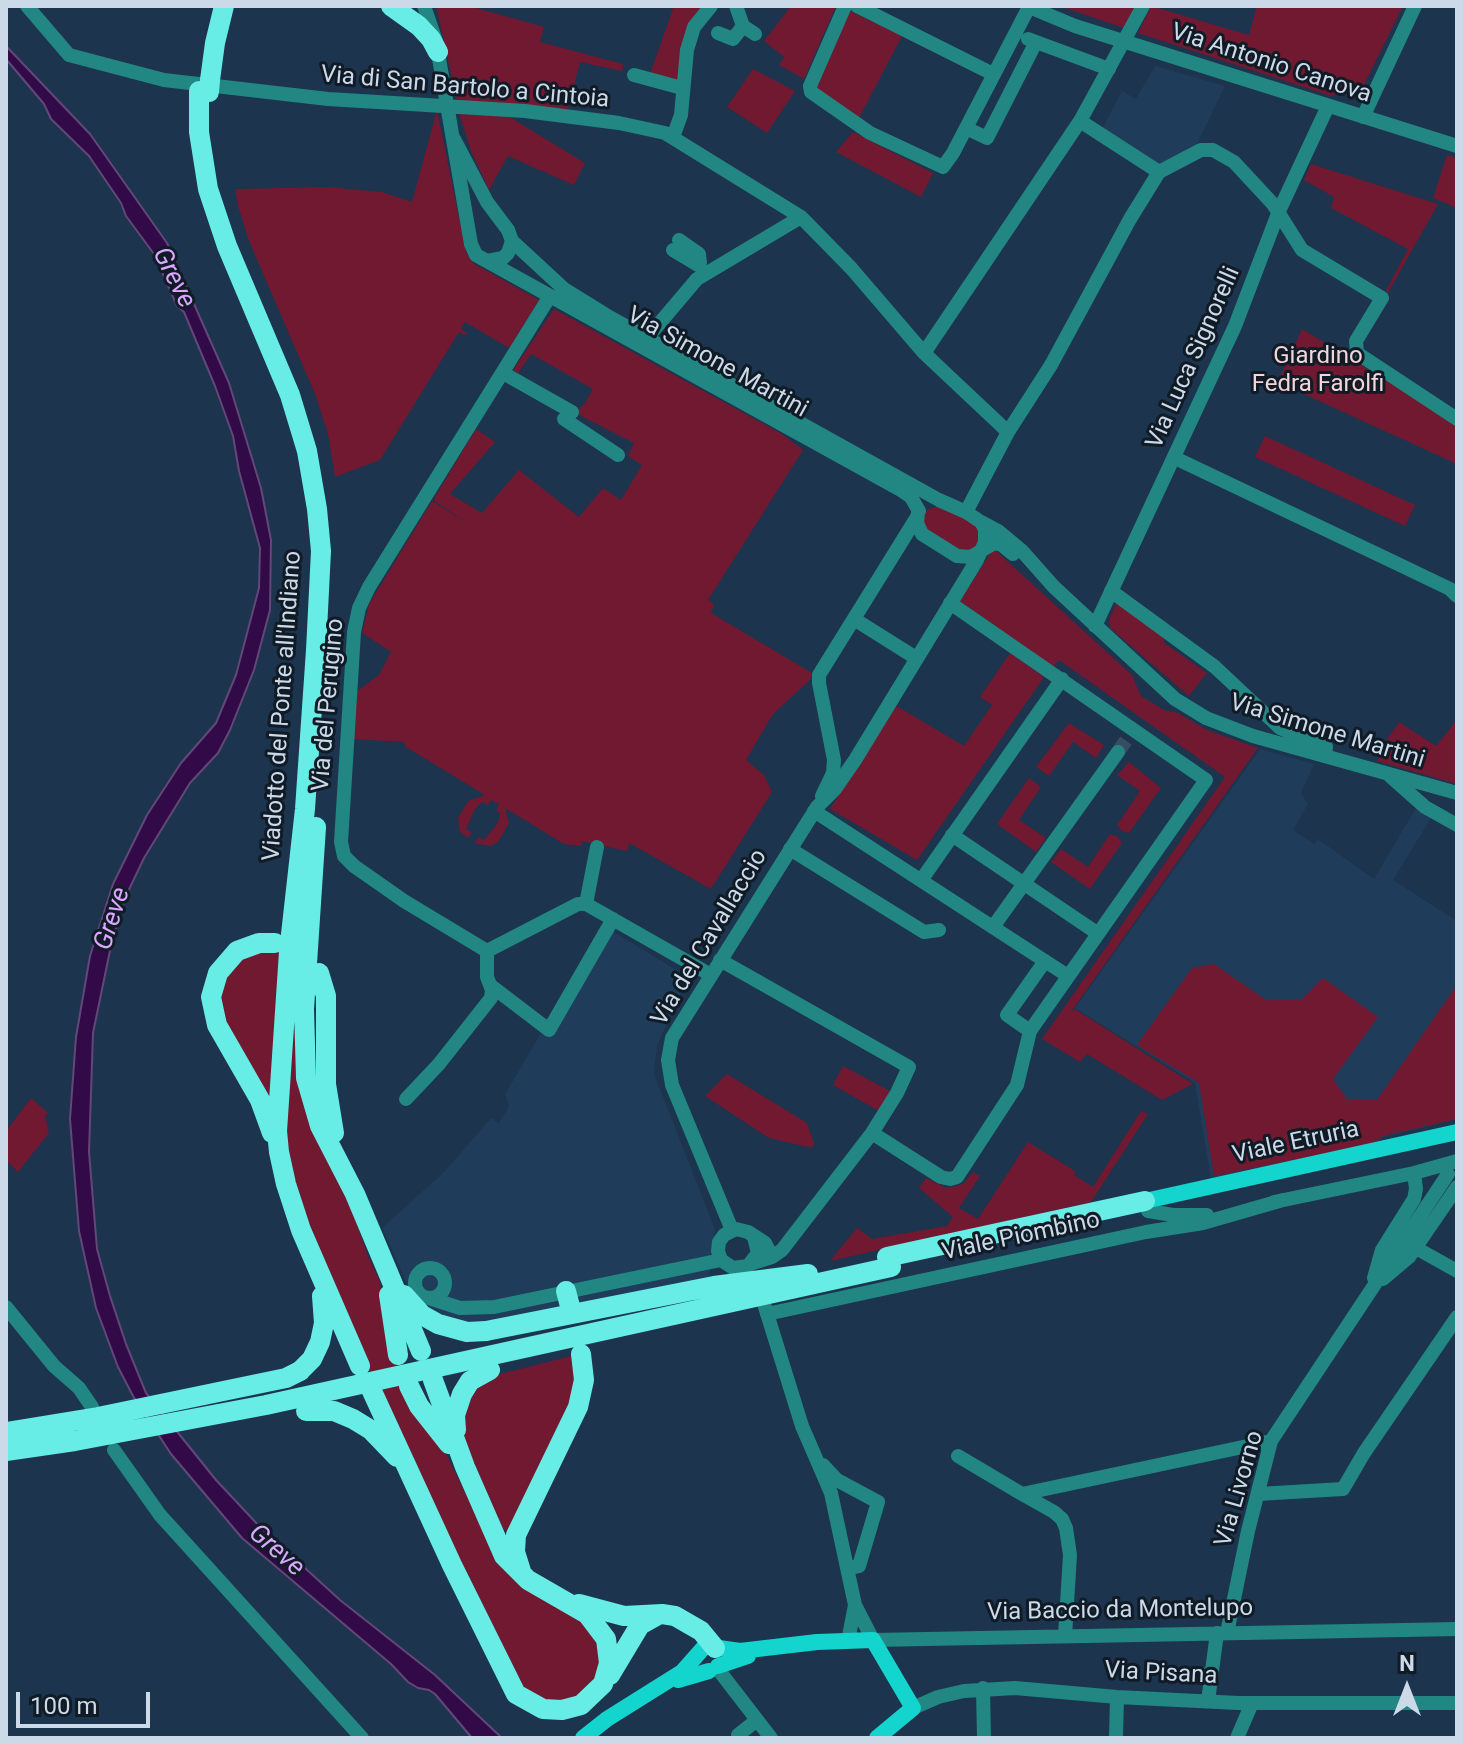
<!DOCTYPE html>
<style>
body{margin:0}
#map{position:relative;width:1463px;height:1744px;overflow:hidden;background:#1c344d;font-family:Roboto,sans-serif}
canvas{display:block}
.frame{position:absolute;inset:0;border:8px solid #cbd9e9;pointer-events:none}
.north{position:absolute;left:1367px;top:1648px;width:80px;height:80px;-webkit-text-stroke:6px #101b26;paint-order:stroke;rotate:0deg;font-size:22px;font-weight:700;line-height:32px;text-align:center;color:#cbd9e9}
.north::after{content:'';display:block;margin:auto;width:28px;height:36px;background:#cbd9e9;clip-path:polygon(50% 0,100% 100%,50% 72%,0 100%)}
.scale{position:absolute;left:16px;top:1692px;width:134px;height:36px;box-sizing:border-box;border:4px solid #cbd9e9;border-top:0;padding-left:10px;font-size:24px;line-height:28px;white-space:nowrap;color:#cbd9e9;-webkit-text-stroke:6px #101b26;paint-order:stroke}
</style>
<div id="map">
<canvas width="1463" height="1744"></canvas>
<div class="frame"></div>
<div class="north">N</div>
<div class="scale">100 m</div>
</div>
<script>
const g = document.querySelector('canvas').getContext('2d');
g.lineJoin = 'round';
function paint(path, color) { g.fillStyle = color; g.fill(path, 'evenodd'); }
const poly = rows => new Path2D(rows.map(r => 'M' + r).join(''));
function strokePath(path, color, width, dash) { g.strokeStyle = color; g.lineWidth = width; g.lineCap = dash ? 'butt' : 'round'; g.setLineDash(dash || []); g.stroke(path); }
function drawText(font, color, halo, rows, align = 'center') {
  g.font = font + ' Roboto,sans-serif'; g.lineWidth = 6; g.setLineDash([]); g.textBaseline = 'middle'; g.strokeStyle = halo; g.fillStyle = color; for (const [text, x, y, turn = 0] of rows) {
    g.save(); g.translate(x, y); g.rotate((+turn || 0) * Math.PI / 180); g.textAlign = isNaN(turn) ? turn : align; if (halo) g.strokeText(text, 0, 0); g.fillText(text, 0, 0); g.restore();
  }
}
const built = poly([
 [1155,66,1225,86,1196,146,1159,166,1102,129,1122,91,1136,99],
 [1260,749,1314,764,1301,793,1308,804,1293,830,1314,844,1318,839,1374,879,1416,808,1431,818,1393,880,1457,921,1457,1119,1384,1137,1374,1144,1211,1179,1195,1083,1075,1008],
 [604,926,688,977,657,1046,654,1074,715,1229,709,1278,479,1324,453,1322,426,1309,413,1297,382,1228,444,1172,491,1118,499,1123,509,1106,505,1094]
]);
const green = poly([
 [436,6,469,6,544,27,540,42,623,64,622,71,580,62,567,113,457,101],
 [674,6,706,6,681,81,650,74],
 [791,6,836,6,804,79,779,65,784,57,764,41],
 [1059,6,1136,6,1124,28],
 [1151,6,1249,35,1257,6,1403,6,1363,87,1331,96,1138,33],
 [850,11,902,36,858,120,815,89],
 [753,69,795,91,767,133,727,107],
 [437,110,466,252,473,263,539,300,509,348,465,322,461,329,467,333,465,335,459,332,380,460,335,477,328,434,315,394,249,241,238,206,235,189,328,187,382,192,412,202],
 [459,112,508,116,585,163,574,185,508,156,489,190,471,151],
 [853,132,933,173,921,197,836,152],
 [1447,155,1457,158,1457,208,1433,198],
 [1311,164,1438,204,1388,293,1386,291,1408,249,1331,208,1334,197,1304,180],
 [554,309,782,434,803,450,708,600,714,604,711,613,812,673,811,679,773,714,746,760,764,775,772,792,711,889,629,843,627,851,582,841,581,846,564,844,505,808,509,823,499,841,491,846,478,844,475,843,478,837,484,840,498,823,500,813,496,810,499,804,491,800,488,805,482,802,475,809,466,829,472,832,468,838,460,832,458,818,468,801,485,795,406,747,404,742,353,739,356,692,379,675,391,652,362,633,369,604,432,501,472,526,433,500,476,429,495,442,450,494,482,513,519,470,579,517,603,488,621,500,642,465,628,456,634,443,575,413,585,403,593,389,531,354,518,373,513,370],
 [1302,329,1457,423,1457,464,1284,385,1287,378,1281,375],
 [1265,436,1415,505,1405,526,1255,457],
 [941,506,974,523,980,535,976,548,962,553,923,526,925,513,928,509],
 [995,550,1132,675,1141,696,1164,710,1178,713,1207,730,1258,748,1071,1012,1075,1009,1193,1084,1162,1100,1087,1054,1080,1062,1042,1039,1225,777,1059,660,1053,667,960,601,991,552],
 [1117,602,1166,638,1163,642,1207,673,1189,696,1110,628,1109,619],
 [1010,653,1044,677,917,860,830,809,895,705,964,746,992,705,980,697],
 [1456,721,1457,784,1377,761,1386,741,1399,722,1436,746],
 [1069,723,1104,745,1096,758,1073,742,1049,776,1036,767],
 [1129,762,1161,788,1129,833,1122,831,1117,825,1140,791,1117,775],
 [1029,778,1041,787,1019,820,1046,838,1036,852,997,824],
 [1110,834,1118,837,1122,843,1090,889,1051,862,1061,849,1088,867],
 [257,950,282,950,277,984,273,1118,225,1025,218,1001,228,969],
 [1214,964,1266,1000,1301,1000,1323,978,1378,1017,1333,1079,1347,1099,1377,1100,1457,985,1457,1119,1383,1136,1373,1144,1214,1176,1199,1083,1137,1045,1192,968],
 [299,1030,333,1157,368,1256,379,1279,395,1359,403,1386,436,1433,487,1538,593,1626,604,1668,585,1696,548,1702,522,1689,445,1534,344,1318,320,1260,284,1149,287,1034],
 [843,1066,890,1091,879,1111,833,1085],
 [727,1074,807,1123,814,1143,812,1148,769,1138,705,1096],
 [31,1098,48,1113,45,1116,49,1133,18,1172,6,1160,6,1131],
 [1141,1111,1148,1114,1091,1202,830,1261,857,1228,872,1239,947,1226,953,1217,919,1188,926,1178,947,1188,963,1184,973,1172,980,1176,959,1208,978,1219,1028,1142,1075,1171,1074,1175,1093,1187],
 [575,1355,574,1402,509,1531,506,1530,502,1528,485,1491,461,1431,469,1392,489,1377]
]);
const water = poly([
 [6,46,90,134,167,243,229,383,261,488,271,540,270,610,254,670,230,730,218,753,190,783,144,858,124,900,112,941,93,1033,89,1152,97,1249,110,1296,126,1344,146,1393,216,1480,260,1527,340,1600,435,1675,502,1738,472,1738,435,1694,429,1690,418,1688,408,1682,391,1664,242,1538,171,1454,133,1396,118,1367,96,1308,79,1231,70,1119,76,1037,90,956,113,884,147,815,181,763,216,723,236,675,259,588,260,548,239,471,233,436,215,386,184,312,177,306,154,254,126,216,121,203,89,156,51,119,44,104,6,59,6,46]
]);
const minorTunnel = poly([
 [1118,752,1129,736]
]);
const minor = poly([
 [27,6,69,55,164,80,328,99,525,111,619,123,665,133,801,217,851,268,924,353,1008,432],
 [424,6,436,41,471,244,476,255,901,490,911,497,919,511],
 [736,6,743,26,755,34],
 [845,6,810,86,811,92,870,133,943,167,953,153,1029,7],
 [857,6,993,74],
 [1027,6,1075,26,1457,146],
 [718,33,733,39,743,26],
 [1028,39,1109,69],
 [634,75,682,88],
 [1363,117,1415,6],
 [1080,121,1159,172],
 [966,128,987,138,1036,42],
 [673,137,681,115,687,50,694,27,711,6],
 [454,139,487,202,508,230,512,241,564,289,606,315,939,500,966,512,981,522,985,529,985,542,977,560,855,760,835,789,817,807,672,1038,668,1060,672,1085,732,1230],
 [1159,172,1201,150,1213,150,1234,162,1273,204,1302,250,1382,298,1356,341,1357,353,1457,419],
 [679,240,699,254,700,263],
 [673,250,698,265],
 [487,261,503,258,508,253,512,241],
 [647,338,697,279,801,217],
 [924,353,1080,121,1143,6],
 [503,373,572,412,564,419,618,455],
 [1175,458,1400,565,1450,589,1457,596],
 [966,512,1008,432,1051,365,1130,219,1159,172],
 [918,513,917,523,922,534,957,556,971,557,994,543,1002,545,1013,554],
 [981,522,998,531,1022,551,1054,587,1175,699,1206,718,1253,736,1457,793],
 [1111,591,1215,667,1280,728,1326,747,1325,756],
 [950,603,1206,780,1030,1031,1007,1015,1045,961],
 [854,619,916,658],
 [1095,626,1235,326,1279,211,1328,106],
 [1390,776,1425,807,1457,825],
 [822,796,833,773,834,760,819,683,819,675,917,517],
 [814,811,1068,976],
 [952,835,1097,933],
 [790,849,924,932,939,930],
 [922,879,1062,679],
 [586,904,711,975],
 [586,904,597,847],
 [993,927,1118,752],
 [487,951,404,901,354,866,344,856,341,842,354,632,359,608,369,587,550,296],
 [487,951,578,904,586,904],
 [720,960,909,1067,897,1093,872,1133,782,1250,772,1257,753,1263],
 [490,985,549,1030,613,919],
 [406,1099,439,1064,491,998,492,990,487,977,487,951],
 [872,1133,941,1177,950,1179,957,1177,1017,1085,1030,1031],
 [1274,1202,1414,1173,1457,1161],
 [1148,1211,1173,1215,1207,1215],
 [754,1237,758,1253,748,1266,733,1268,721,1260,718,1251,719,1242,724,1235,736,1229,748,1232,765,1243,772,1257],
 [1416,1248,1457,1271],
 '415 1283a15 15 0 1 1 30 0a15 15 0 1 1-30 0Z',
 [1374,1278,1382,1250,1414,1199,1416,1189,1414,1173],
 [1383,1279,1409,1257,1457,1187],
 [429,1298,460,1308,494,1307,721,1260],
 [6,1307,54,1366,79,1388,92,1407],
 [765,1307,802,1426,831,1493,855,1605,873,1640,1457,1629],
 [767,1314,1146,1232,1203,1223,1283,1200],
 [114,1450,160,1515,362,1738],
 [958,1456,1022,1494,1271,1441],
 [823,1465,837,1480,878,1502,859,1566,848,1568],
 [1022,1494,1054,1512,1062,1519,1066,1528,1070,1555,1065,1636],
 [1258,1494,1343,1489,1364,1453,1457,1317],
 [1227,1633,1248,1531,1271,1441,1448,1174],
 [848,1641,855,1605],
 [717,1668,771,1738],
 [1187,1674,1212,1675],
 [983,1688,984,1738],
 [1208,1701,1217,1633],
 [913,1708,938,1697,964,1691,1015,1688,1117,1697,1238,1703,1457,1703],
 [740,1738,738,1735,757,1720],
 [1116,1738,1117,1697],
 [1237,1738,1252,1703]
]);
const major = poly([
 [1145,1201,1457,1132],
 [718,1666,748,1656],
 [678,1680,709,1671],
 [583,1738,607,1719,682,1672,705,1646,740,1651,817,1642,873,1640,913,1708,877,1738]
]);
const highway = poly([
 [391,6,419,26,431,39,438,52],
 [210,80,215,43,224,6],
 [199,91,199,132,208,189,227,246,290,395,307,451,317,509,321,551,316,650,305,809,289,952,277,1131,279,1152,286,1184,301,1230,360,1366],
 [316,827,304,1009,306,1078,320,1126,355,1194,421,1351],
 [319,973,326,996,326,1084,334,1133],
 [272,1133,260,1100,217,1025,211,997,218,973,237,951,259,943,275,943],
 [887,1257,1145,1201],
 [566,1291,571,1310],
 [389,1295,398,1355],
 [404,1295,422,1315,438,1324,467,1332,486,1331],
 [300,1371,312,1359,320,1342,324,1323,322,1296],
 [409,1386,419,1406,449,1444],
 [371,1389,452,1565,516,1694,543,1709,562,1710,581,1705,603,1684,609,1663,606,1639,587,1614,528,1580,504,1556,465,1467,433,1380],
 [306,1411,334,1411,353,1419,371,1430,397,1457],
 [456,1430,455,1415,462,1394,470,1381,490,1370],
 [521,1571,515,1552,516,1535,578,1407,584,1380,581,1354],
 [579,1604,624,1616,662,1614,675,1616,701,1631,715,1648],
 [610,1675,640,1625,658,1615]
]);
const highwayBridge = poly([
 [209,92,210,80],
 [486,1331,714,1286,808,1274],
 [6,1432,98,1417,286,1378,300,1371],
 [6,1451,75,1441,266,1405,891,1267]
]);
const streetNames = [
 ["Via Antonio Canova",1271,64,18],
 ["Via di San Bartolo a Cintoia",465,88,5],
 ["Via Luca Signorelli",1194,358,-66],
 ["Via Simone Martini",717,363,29],
 ["Via del Perugino",329,705,-85],
 ["Viadotto del Ponte all'Indiano",283,706,-86],
 ["Via Simone Martini",1327,732,17],
 ["Via del Cavallaccio",710,938,-59],
 ["Viale Etruria",1296,1143,-12],
 ["Viale Piombino",1021,1237,-12],
 ["Via Livorno",1240,1489,-74],
 ["Via Baccio da Montelupo",1120,1611,-1],
 ["Via Pisana",1161,1674,3]
];
const parkNames = [
 ["Giardino",1318,357],
 ["Fedra Farolfi",1318,385]
];
const waterNames = [
 ["Greve",173,278,63],
 ["Greve",113,919,-72],
 ["Greve",276,1551,41]
];
paint(built, '#1f3c5b');
paint(green, '#711930');
paint(water, '#330a48');
strokePath(water, '#614878', 2);
strokePath(minorTunnel, '#364d64', 14, [14, 7]);
strokePath(minor, '#228782', 14);
strokePath(major, '#14d4ce', 16);
strokePath(highway, '#67ede6', 20);
strokePath(highwayBridge, '#67ede6', 20);
drawText('24px', '#cbd9e9', '#101b26', streetNames);
drawText('24px', '#f2d5d8', '#101b26', parkNames);
drawText('italic 26px', '#daa6ff', '#101b26', waterNames);
</script>
